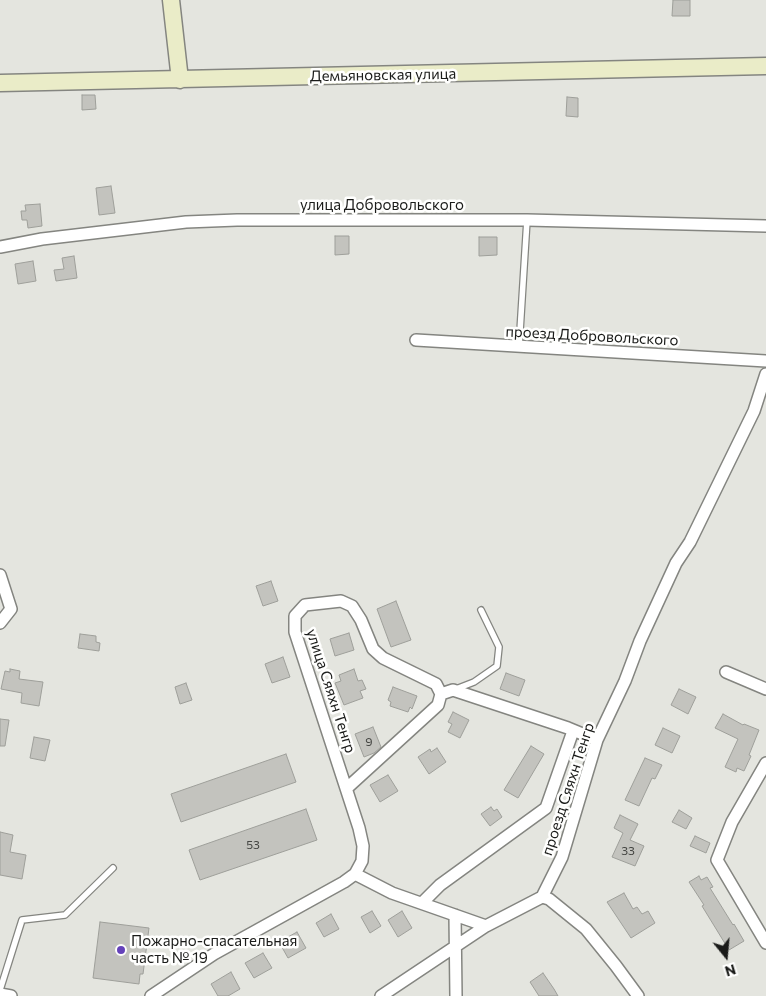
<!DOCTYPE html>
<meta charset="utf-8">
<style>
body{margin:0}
#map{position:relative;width:766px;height:996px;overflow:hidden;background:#e4e5df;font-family:Commissioner,sans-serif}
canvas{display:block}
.north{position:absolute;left:701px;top:931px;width:50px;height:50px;-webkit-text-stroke:4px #fffffe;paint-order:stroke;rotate:163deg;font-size:14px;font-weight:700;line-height:20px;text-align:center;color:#1a1b19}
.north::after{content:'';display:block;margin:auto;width:18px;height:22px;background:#1a1b19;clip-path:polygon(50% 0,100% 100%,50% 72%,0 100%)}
</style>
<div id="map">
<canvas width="766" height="996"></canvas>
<div class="north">N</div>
</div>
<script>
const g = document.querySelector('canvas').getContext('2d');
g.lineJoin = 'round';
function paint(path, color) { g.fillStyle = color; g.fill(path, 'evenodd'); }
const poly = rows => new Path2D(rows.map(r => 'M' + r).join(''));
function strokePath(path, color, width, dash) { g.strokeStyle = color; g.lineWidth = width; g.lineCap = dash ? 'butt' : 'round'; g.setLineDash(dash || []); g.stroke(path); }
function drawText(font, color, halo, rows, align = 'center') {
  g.font = font + ' Commissioner,sans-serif'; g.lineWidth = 5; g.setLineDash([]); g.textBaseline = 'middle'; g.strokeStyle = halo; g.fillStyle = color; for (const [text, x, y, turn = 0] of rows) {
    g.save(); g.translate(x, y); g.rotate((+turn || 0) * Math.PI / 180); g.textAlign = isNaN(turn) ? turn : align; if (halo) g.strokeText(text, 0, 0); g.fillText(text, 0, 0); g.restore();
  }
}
const building = poly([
 [673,0,690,0,690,16,672,16,673,0],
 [82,95,95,95,96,109,82,110,82,95],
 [567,97,578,98,578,117,566,116,567,97],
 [111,186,115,213,99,215,96,188,111,186],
 [40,204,42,226,28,228,27,220,22,220,21,211,26,211,25,205,40,204],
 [335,236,349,236,349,254,335,255,335,236],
 [479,237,497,237,497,255,479,256,479,237],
 [74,256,77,278,56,281,54,270,64,269,62,258,74,256],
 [33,261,36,281,18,284,15,264,33,261],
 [271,581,278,601,263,606,256,586,271,581],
 [396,601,411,640,391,647,377,609,396,601],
 [349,633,354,650,335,656,330,639,349,633],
 [80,634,96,636,96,642,100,643,99,651,78,648,80,634],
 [283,657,290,677,272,683,265,664,283,657],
 [10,669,20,671,19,679,43,682,39,706,21,703,22,693,1,689,5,671,10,672,10,669],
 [354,669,358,681,362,680,366,689,360,691,363,698,344,705,335,683,341,681,339,675,354,669],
 [506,673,525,680,519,696,500,689,506,673],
 [186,683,192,700,180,704,175,687,186,683],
 [393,687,417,696,412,709,410,707,408,712,390,706,391,702,388,700,393,687],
 [679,689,696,697,688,714,671,705,679,689],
 [453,712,469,720,460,738,448,732,452,724,448,722,453,712],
 [723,714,743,725,744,724,759,730,749,755,751,756,744,771,737,768,736,772,725,767,738,739,715,728,723,714],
 [0,719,9,720,5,746,0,746,0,719],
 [373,727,381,747,374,753,364,757,355,734,373,727],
 [663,728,680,736,672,753,655,745,663,728],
 [34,737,50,740,45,761,30,758,34,737],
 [531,746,544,754,518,798,504,790,531,746],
 [437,748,446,762,429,774,418,757,430,749,431,752,437,748],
 [286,754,296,782,181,822,171,794,286,754],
 [645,758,662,765,655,779,652,778,639,806,625,800,645,758],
 [388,775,398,791,380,802,370,785,388,775],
 [491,807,494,811,497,809,502,817,490,826,481,814,491,807],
 [306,809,317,840,200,880,189,850,306,809],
 [679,810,692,818,686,829,672,822,679,810],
 [620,815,638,824,630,840,644,846,635,866,612,857,623,833,614,828,620,815],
 [0,832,13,835,10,852,26,855,22,879,0,875,0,832],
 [695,836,710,843,706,853,690,846,695,836],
 [699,876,701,880,707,877,713,887,710,888,733,925,734,924,744,941,729,950,702,906,704,905,689,882,699,876],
 [624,893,633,909,637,907,642,914,648,911,655,923,631,938,607,902,624,893],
 [372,911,381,926,370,933,361,917,372,911],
 [402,911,412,928,398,937,388,920,402,911],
 [331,914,339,929,324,937,316,923,331,914],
 [100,922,149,928,143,974,140,974,139,984,93,978,100,922],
 [297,932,306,948,288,958,279,942,297,932],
 [263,953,272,968,254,978,245,963,263,953],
 [231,972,240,989,228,996,218,996,211,984,231,972],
 [543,973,554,989,558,996,539,996,530,982,543,973]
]);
const lane = poly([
 [519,347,527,220],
 [456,689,474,682,497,666,499,647,481,610],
 [0,990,22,920,65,915,113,868]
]);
const street = poly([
 [0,247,42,239,186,222,237,220,527,220,766,226],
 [416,340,766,361],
 [0,575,11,609,0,623],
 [726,672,766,689],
 [766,763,732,822,717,860,766,943],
 [347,788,438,705,441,694,453,690,568,728,597,740],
 [355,874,392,893,486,926],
 [542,897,549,899,586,929,616,966,638,996],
 [422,903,440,885,546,808,573,731],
 [455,915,456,996],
 [0,994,11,996],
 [151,996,214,954,344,882,355,874,362,861,363,846,359,828,295,632,295,616,305,605,341,601,352,606,361,620,373,649,383,658,436,684,441,694],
 [381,996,486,926,542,897,562,857,597,740,625,681,640,641,676,563,690,542,754,411,766,374]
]);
const secondary = poly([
 [171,0,180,80],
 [0,83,766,66]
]);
const markers = [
 [121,950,5,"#6542ba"]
];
const numberNames = [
 ["9",369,742],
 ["53",253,845],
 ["33",628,851]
];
const streetNames = [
 ["Демьяновская улица",383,75,-1],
 ["улица Добровольского",382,205],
 ["проезд Добровольского",592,336,3],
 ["улица Сяяхн Тенгр",331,691,72],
 ["проезд Сяяхн Тенгр",568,789,-72]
];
const poiNames = [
 ["Пожарно-спасательная",131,941],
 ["часть № 19",131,958]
];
paint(building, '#c3c3be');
strokePath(building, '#9e9f9a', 1);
strokePath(lane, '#848580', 8);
strokePath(street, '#848580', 14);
strokePath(secondary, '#848580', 19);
strokePath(lane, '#fff', 5.5);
strokePath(street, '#fff', 11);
strokePath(secondary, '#eaecc8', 16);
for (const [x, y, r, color] of markers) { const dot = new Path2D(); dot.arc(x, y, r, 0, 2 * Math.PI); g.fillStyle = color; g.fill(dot); strokePath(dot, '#fffffe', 2); }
drawText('12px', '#444542', null, numberNames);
drawText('15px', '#1a1b19', '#fffffe', streetNames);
drawText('15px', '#1a1b19', '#fffffe', poiNames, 'left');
</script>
